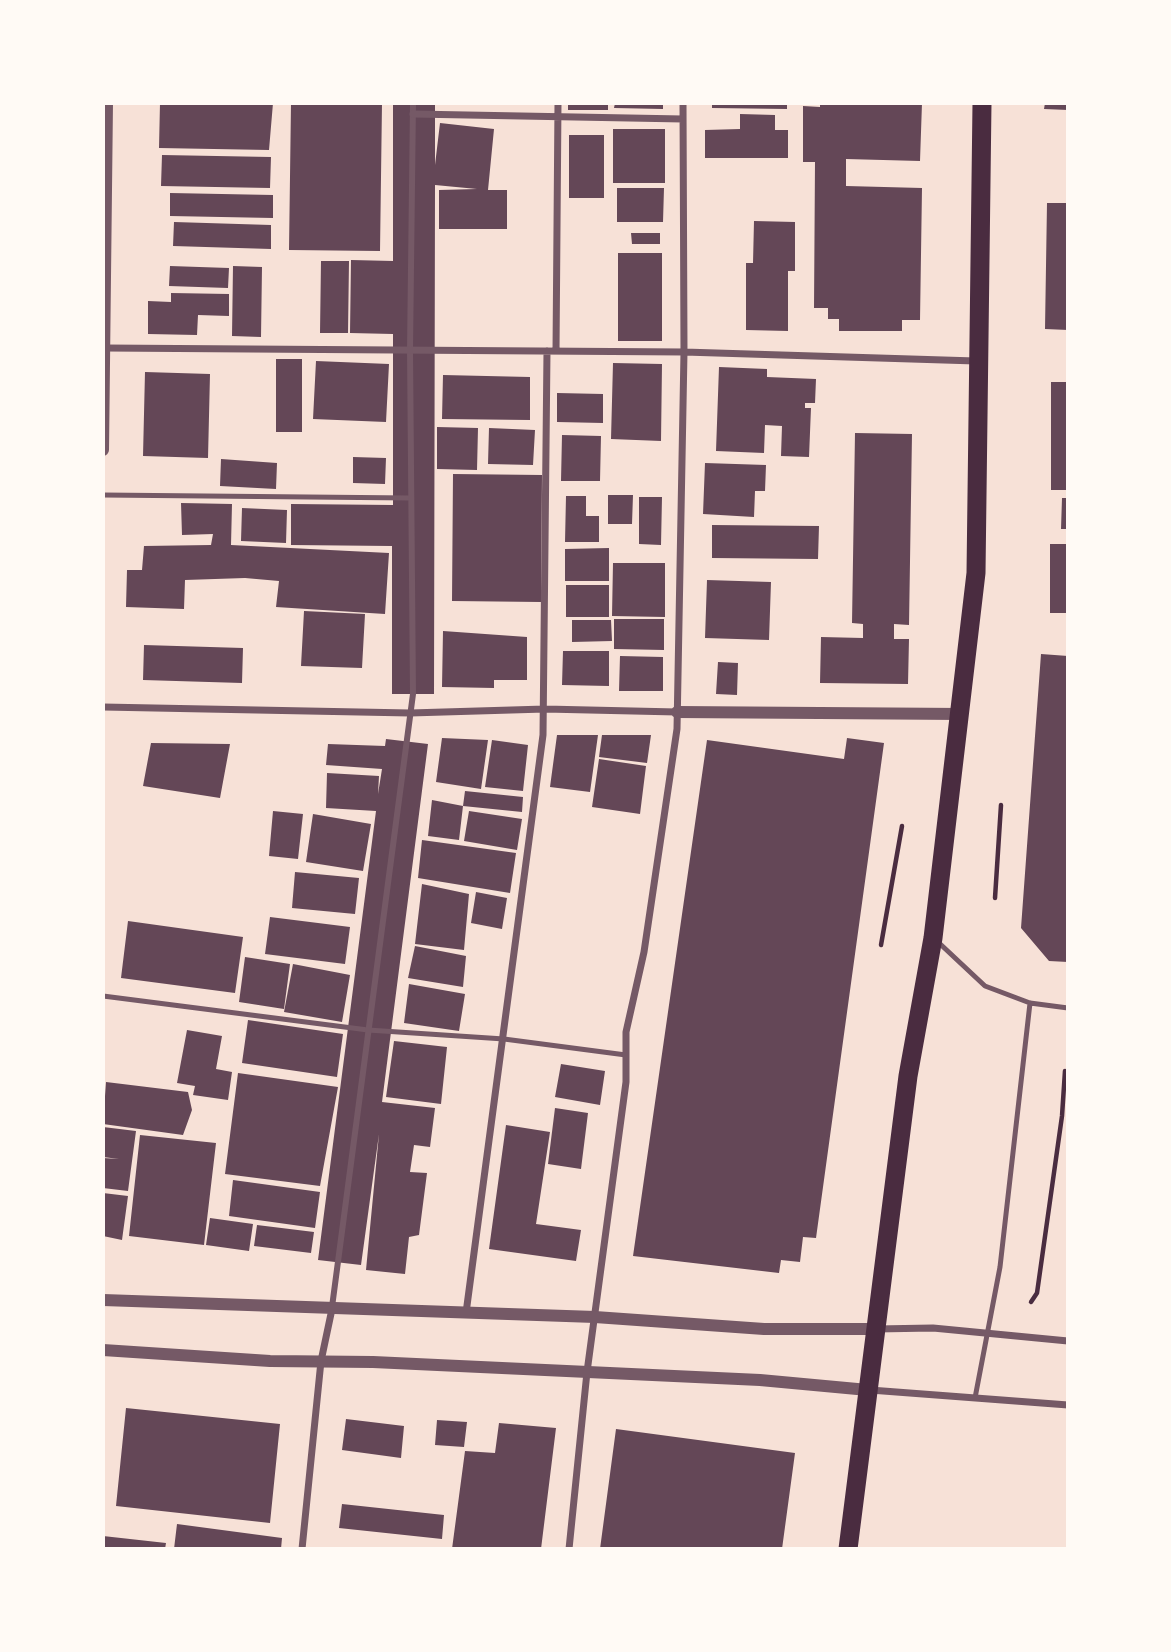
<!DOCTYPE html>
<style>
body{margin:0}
#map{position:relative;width:1171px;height:1652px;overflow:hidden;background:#f7e1d7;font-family:"Exo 2",sans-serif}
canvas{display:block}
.frame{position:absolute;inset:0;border:105px solid #fffaf5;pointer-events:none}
</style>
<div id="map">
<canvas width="1171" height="1652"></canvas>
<div class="frame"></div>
</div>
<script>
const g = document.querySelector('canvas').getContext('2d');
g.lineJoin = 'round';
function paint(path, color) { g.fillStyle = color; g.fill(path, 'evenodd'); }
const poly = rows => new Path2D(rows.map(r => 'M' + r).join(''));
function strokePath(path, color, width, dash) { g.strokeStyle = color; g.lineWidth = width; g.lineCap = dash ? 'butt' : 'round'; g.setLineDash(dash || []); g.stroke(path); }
const building = poly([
 [160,103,273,103,269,150,159,148],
 [291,103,382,103,380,251,289,250],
 [393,103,435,103,435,165,440,123,494,129,488,190,507,190,507,229,439,229,439,190,477,189,435,185,434,694,392,694,392,546,291,545,291,504,393,505,393,334,350,333,351,260,393,261],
 [568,103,608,103,608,110,568,110],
 [615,103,663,103,663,109,614,108],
 [712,103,787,103,787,109,712,108],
 [820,103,922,103,920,161,846,159,846,186,922,188,920,320,902,320,902,331,839,331,839,319,828,319,828,308,814,308,815,162,803,162,803,106,820,107],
 [1045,103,1068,103,1068,110,1044,109],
 [740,114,775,115,775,130,788,130,788,158,705,158,705,130,740,129],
 [613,129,665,129,665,183,613,183],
 [569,135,604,135,604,198,569,198],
 [162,155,271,157,270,188,161,186],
 [617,188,664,188,663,222,617,222],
 [170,193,273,195,273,218,170,216],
 [1047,203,1068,203,1068,330,1045,329],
 [754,221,795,222,795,271,788,271,788,331,746,330,746,263,753,263],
 [174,222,271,225,271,249,173,246],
 [631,233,660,233,660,244,632,244],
 [618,253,662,253,662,341,618,341],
 [321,261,349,261,348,333,320,333],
 [170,266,229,268,228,288,169,286],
 [233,266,262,267,261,337,232,336],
 [171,293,229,294,229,316,198,315,197,335,148,334,148,301,171,302],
 [276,359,302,359,302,432,276,432],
 [316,361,389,364,386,422,313,419],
 [613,363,662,364,661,441,611,439],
 [719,367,767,369,767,377,816,379,815,403,805,403,805,408,811,408,809,457,781,456,782,426,765,425,764,453,716,451],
 [145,372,210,374,208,458,143,456],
 [443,375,530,377,530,420,442,419],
 [1051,382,1068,382,1068,490,1051,490],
 [557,393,603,394,603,423,557,422],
 [437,427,478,428,477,470,437,469],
 [489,428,535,430,533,465,488,464],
 [855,433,912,434,909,625,894,624,894,639,909,639,908,684,820,683,821,637,863,638,863,624,852,623],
 [562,435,601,436,600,481,561,481],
 [353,457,386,458,385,484,353,483],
 [221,459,277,463,276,489,220,486],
 [705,463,766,465,765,491,755,491,754,517,703,514],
 [453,474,542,475,541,602,452,601],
 [608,495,633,495,632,524,608,524],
 [566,496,586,496,586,516,599,516,599,542,565,542],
 [639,497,662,497,661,545,639,544],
 [1062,498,1068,498,1068,529,1061,529],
 [181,503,232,504,231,545,389,553,385,614,276,607,279,581,245,578,185,580,184,609,126,607,127,570,142,570,144,546,211,545,213,534,182,535],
 [242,508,287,510,286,543,241,541],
 [712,525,819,526,818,559,712,558],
 [1050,544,1068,544,1068,613,1050,613],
 [609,548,609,581,565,581,565,549],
 [613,563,665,563,665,617,612,616],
 [707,580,771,582,769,640,705,638],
 [566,585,609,585,609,617,566,617],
 [304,611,365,614,362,668,301,666],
 [614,619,664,619,664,650,614,649],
 [572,620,611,620,612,641,572,642],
 [443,631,527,637,527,680,494,680,494,688,442,687],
 [144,645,243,648,242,683,143,680],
 [563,651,609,651,609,686,562,685],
 [1041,654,1068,656,1068,962,1049,961,1021,928],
 [620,656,663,657,663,691,619,691],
 [718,662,738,663,737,695,716,694],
 [557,735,598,735,590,792,550,787],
 [602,735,651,735,647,763,599,757],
 [442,738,488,740,481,789,436,782],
 [847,738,884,743,816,1238,803,1237,800,1262,781,1260,779,1273,633,1256,707,740,844,759],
 [386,739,428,744,382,1102,435,1108,430,1147,414,1145,410,1172,427,1173,419,1235,409,1237,405,1274,366,1270,379,1134,361,1265,318,1260,376,811,326,808,327,773,379,776,378,794,382,769,326,765,328,744,385,746],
 [492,740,528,745,523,791,485,787],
 [151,743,230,744,220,798,143,786],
 [599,759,646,766,640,814,592,807],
 [465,791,523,797,522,812,463,806],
 [432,800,463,806,459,840,428,836],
 [273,811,303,814,298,859,269,856],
 [469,811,522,819,517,850,464,841],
 [313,814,371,824,363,871,306,862],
 [422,840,516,853,510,893,418,878],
 [295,872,359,878,355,914,292,908],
 [422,884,469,894,464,950,415,944],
 [476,892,507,898,502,929,471,923],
 [270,917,350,927,345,964,265,954],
 [128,921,243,937,235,993,121,978],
 [415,946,466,956,463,987,408,978],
 [245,957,290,964,284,1009,239,1002],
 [293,964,350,975,342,1022,284,1012],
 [409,984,465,994,459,1031,404,1023],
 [248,1020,343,1034,337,1077,242,1063],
 [187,1030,222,1036,216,1069,232,1072,228,1100,193,1095,195,1086,177,1083],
 [394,1041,447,1047,441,1104,386,1097],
 [561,1064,605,1071,600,1105,555,1097],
 [238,1073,338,1087,320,1186,225,1174],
 [106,1082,188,1092,192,1110,183,1135,103,1124],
 [555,1108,588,1113,581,1169,548,1164],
 [506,1125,550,1132,536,1224,581,1230,576,1261,489,1249],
 [103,1127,136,1131,128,1191,103,1188,103,1158,119,1159,103,1157],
 [140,1135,216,1143,204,1245,129,1236],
 [233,1180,320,1192,315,1228,229,1216],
 [103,1193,128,1196,122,1240,103,1236],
 [210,1218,253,1224,249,1251,206,1245],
 [257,1225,314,1232,311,1253,254,1246],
 [126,1408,280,1424,270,1523,116,1506],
 [346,1419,404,1426,401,1458,342,1450],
 [437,1420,467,1422,464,1447,435,1445],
 [499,1423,556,1428,541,1549,452,1549,465,1451,495,1453],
 [616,1429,795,1453,782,1549,600,1549],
 [342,1504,444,1515,442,1539,339,1528],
 [177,1524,282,1538,281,1549,174,1549],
 [103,1536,166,1543,165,1549,103,1549]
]);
const path = poly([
 [995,898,1001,805],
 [881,945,902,826],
 [1031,1302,1037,1293,1062,1116,1065,1071]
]);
const service = poly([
 [103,495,411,498],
 [938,942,985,986,1030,1003,1068,1008],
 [103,996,368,1030,504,1039,626,1055],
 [975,1398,1000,1267,1030,1003]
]);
const pedestrian = poly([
 [332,1307,413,694,410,350,413,103]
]);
const minor = poly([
 [413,114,683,119],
 [105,348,684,352,976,361],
 [556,351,558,103],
 [103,707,410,713,545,709,677,712],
 [466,1313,543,735,547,351],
 [876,1329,933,1328,1068,1341],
 [870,1390,1068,1405],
 [302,1549,321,1361,332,1309],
 [569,1549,587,1372,626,1082,626,1032,644,952,677,729,684,352,683,103]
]);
const tertiary = poly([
 [103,450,107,103],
 [677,712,962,714],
 [103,1300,595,1317,764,1329,875,1329],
 [103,1350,270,1361,373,1362,760,1380,868,1390]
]);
const trunk = poly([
 [848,1549,908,1076,933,938,976,573,982,103]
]);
paint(building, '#644757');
strokePath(path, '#4a2c40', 4.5);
strokePath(service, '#755966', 5);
strokePath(pedestrian, '#755966', 6);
strokePath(minor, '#755966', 7);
strokePath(tertiary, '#755966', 12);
strokePath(trunk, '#4a2c40', 19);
</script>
